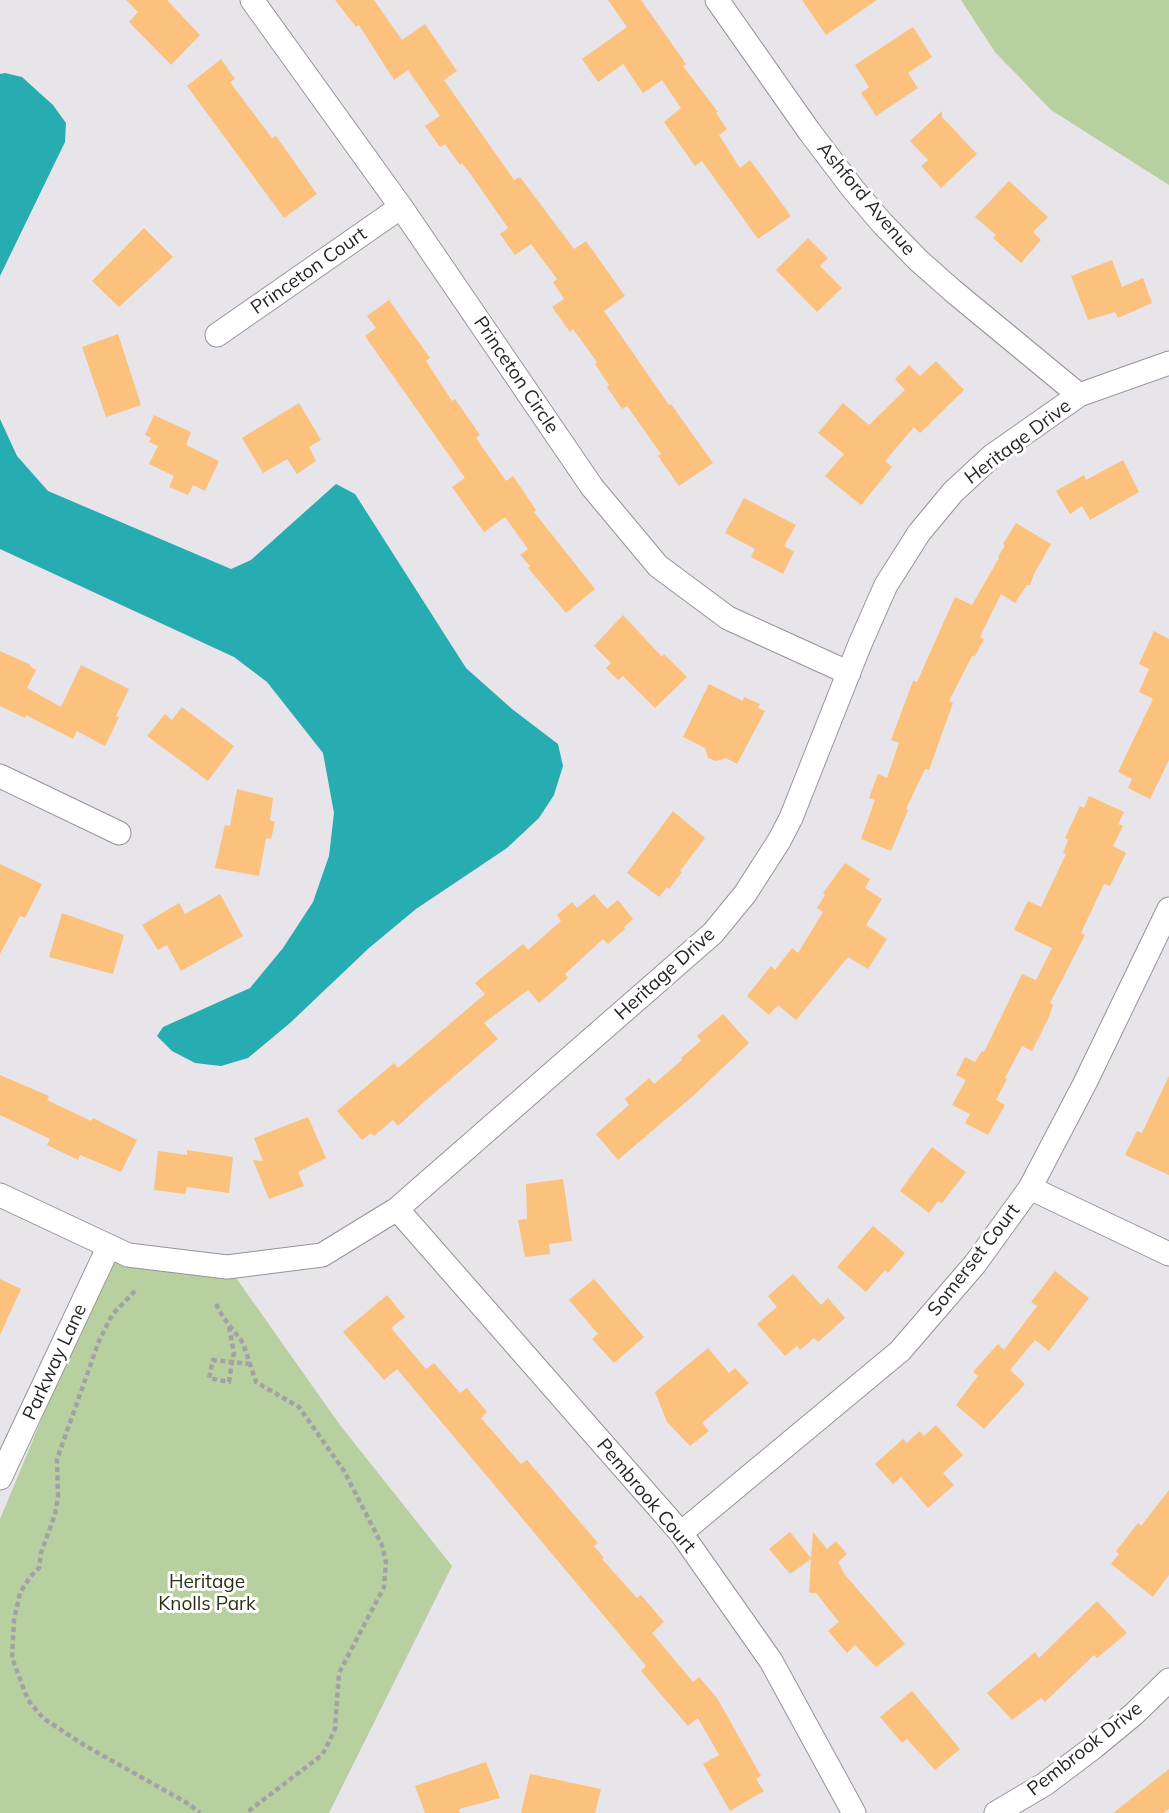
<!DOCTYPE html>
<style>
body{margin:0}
canvas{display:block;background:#e7e4ea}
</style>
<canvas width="1169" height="1813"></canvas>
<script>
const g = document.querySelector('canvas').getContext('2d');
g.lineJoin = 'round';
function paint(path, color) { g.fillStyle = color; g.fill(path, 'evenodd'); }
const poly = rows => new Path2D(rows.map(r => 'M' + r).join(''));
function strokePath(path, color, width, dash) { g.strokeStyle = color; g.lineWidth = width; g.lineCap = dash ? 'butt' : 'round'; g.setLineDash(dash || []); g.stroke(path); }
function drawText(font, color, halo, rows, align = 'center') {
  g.font = font + ' Mulish,sans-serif'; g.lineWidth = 6; g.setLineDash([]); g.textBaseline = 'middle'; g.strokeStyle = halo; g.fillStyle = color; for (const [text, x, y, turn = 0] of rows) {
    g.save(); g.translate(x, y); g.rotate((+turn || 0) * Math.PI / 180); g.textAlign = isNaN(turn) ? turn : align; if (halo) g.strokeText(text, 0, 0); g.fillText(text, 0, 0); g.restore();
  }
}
const green = poly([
 [961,0,1169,0,1169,185,1051,110,995,52],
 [111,1253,234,1275,340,1425,452,1566,329,1813,0,1813,0,1519]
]);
const water = poly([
 [5,73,22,77,53,105,66,123,65,142,0,276,0,74],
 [0,419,17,456,48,491,231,569,251,560,336,484,355,494,466,668,512,709,558,744,563,766,554,795,539,818,507,848,416,909,369,948,290,1023,248,1058,221,1066,195,1063,172,1051,157,1036,163,1027,250,988,283,948,313,902,329,856,334,813,323,753,267,682,234,657,0,549]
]);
const building = poly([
 [126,0,167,0,200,35,171,65,129,22,138,12],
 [335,0,374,0,402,40,425,24,457,71,444,80,514,180,520,177,574,249,586,241,625,296,604,311,669,405,671,404,713,463,679,486,658,456,661,454,627,406,622,409,607,387,609,385,595,364,597,362,573,329,570,332,552,307,564,299,553,282,557,279,531,244,515,255,500,234,508,228,472,176,462,163,460,165,445,144,440,147,425,126,440,116,408,70,394,80,359,25,356,27],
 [608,0,641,0,686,64,683,66,718,112,716,113,727,129,719,135,740,168,750,160,791,216,758,239,702,161,695,166,664,122,681,108,662,80,643,93,623,64,598,82,582,59,627,27],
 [802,0,877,0,826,35],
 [913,27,932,57,908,73,918,88,876,116,861,93,869,87,855,65],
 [221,59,235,79,230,82,272,138,276,136,317,194,284,218,187,86],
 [942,111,942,117,977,154,941,188,921,166,928,160,910,141],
 [1009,181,1048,217,1033,232,1041,240,1021,263,993,238,996,235,975,217],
 [144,228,173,257,119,307,92,281],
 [808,238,828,258,820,266,842,288,817,312,776,270],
 [1112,260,1122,287,1143,278,1152,303,1118,318,1115,312,1088,320,1071,276],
 [389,300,430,358,426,361,452,401,455,399,480,435,476,438,506,481,513,476,536,510,534,512,595,589,566,613,528,568,530,566,520,555,528,549,505,517,484,532,452,487,465,478,365,336,376,328,367,316],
 [118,334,141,405,106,417,82,347],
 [936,361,964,390,920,433,914,427,885,461,892,467,861,505,825,476,844,454,818,433,843,403,869,425,905,390,895,379,909,365,920,376],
 [299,403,321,440,309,447,316,461,297,474,287,459,263,473,242,438],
 [154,415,191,432,186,445,219,461,205,491,193,485,188,495,169,487,174,476,149,464,158,446,149,442,151,438,145,435],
 [1123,460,1139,492,1090,520,1082,506,1070,514,1056,491,1084,475,1086,480],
 [744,498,796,525,784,546,794,552,783,574,751,557,755,549,725,533],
 [1016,523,1051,544,1034,574,1030,585,1027,585,1015,603,1001,594,980,637,984,639,975,656,972,656,949,701,953,703,929,770,925,769,906,809,908,810,891,851,861,839,875,800,869,798,878,774,887,778,899,743,891,740,913,681,917,682,955,597,972,605,999,558,998,557,1005,545,1003,544],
 [623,615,662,657,664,654,687,677,655,708,623,676,618,680,606,668,611,663,594,646],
 [1154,631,1169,639,1169,760,1150,799,1128,788,1132,779,1118,772,1153,699,1139,692,1149,669,1139,664],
 [0,651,29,664,31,667,36,670,27,688,61,707,81,665,129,689,116,716,119,717,105,746,77,731,73,739,26,715,25,718,0,706],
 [709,684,743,701,744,697,760,704,758,708,765,711,737,764,726,758,716,761,708,758,705,748,683,737],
 [182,707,234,746,208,781,147,736,165,714,172,720],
 [237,789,273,798,270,820,275,822,271,839,266,838,259,876,215,868,225,825,230,826],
 [1089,796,1124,812,1118,824,1123,826,1113,846,1126,853,1110,886,1104,884,1081,933,1085,935,1050,1003,1053,1005,1048,1019,1032,1051,1022,1046,1005,1078,1007,1079,996,1100,1005,1105,988,1135,965,1123,970,1114,952,1105,966,1080,956,1075,965,1057,975,1062,982,1051,984,1052,1022,974,1036,980,1052,948,1014,930,1028,901,1041,907,1066,854,1063,853,1068,840,1065,838,1080,806,1084,808],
 [673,811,705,838,680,871,682,872,669,889,667,887,659,897,627,873],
 [845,863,870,879,865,888,882,899,866,925,887,939,868,969,848,957,796,1020,778,1005,769,1015,747,996,771,966,775,970,792,948,798,953,823,912,817,908,825,895,823,893],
 [0,864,42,884,25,918,20,916,0,954],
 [220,894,243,936,181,971,167,945,158,950,142,925,179,903,185,914],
 [594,894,607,909,618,900,633,919,624,927,625,929,608,944,603,939,565,974,568,978,539,1003,528,990,484,1023,498,1039,426,1100,398,1126,393,1120,374,1136,371,1133,362,1140,337,1111,394,1063,398,1068,485,994,475,983,523,944,528,950,561,921,557,915,572,902,577,908],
 [62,913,124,935,113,974,49,957],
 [723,1014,749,1043,693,1096,618,1160,596,1134,629,1105,625,1099,649,1078,654,1084,682,1060,681,1058,701,1041,697,1036],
 [0,1075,49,1096,47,1100,91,1121,93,1118,137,1140,121,1172,80,1155,78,1160,47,1145,50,1139,0,1115],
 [1169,1076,1169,1175,1125,1155,1137,1131,1142,1133],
 [308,1117,326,1158,298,1172,304,1186,269,1199,253,1160,263,1161,254,1138],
 [932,1147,966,1172,942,1203,938,1201,929,1213,900,1191],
 [187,1150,233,1157,229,1193,187,1187,185,1194,154,1190,158,1151,187,1155],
 [563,1179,572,1241,549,1244,550,1254,525,1257,518,1220,527,1219,526,1184],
 [873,1226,905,1253,888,1273,885,1270,866,1292,837,1267],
 [1055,1271,1089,1298,1049,1351,1035,1340,1010,1370,1025,1384,984,1429,956,1405,978,1376,973,1372,998,1344,1004,1350,1037,1306,1031,1302],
 [793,1274,821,1305,828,1298,845,1318,818,1342,814,1338,800,1350,797,1346,785,1356,757,1324,777,1307,768,1296],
 [0,1279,21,1289,0,1335],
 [594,1279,644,1337,614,1363,592,1339,598,1334,569,1300],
 [387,1295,405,1317,391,1328,426,1369,434,1363,460,1393,467,1388,487,1412,481,1418,521,1464,527,1460,598,1543,594,1546,604,1558,602,1559,637,1598,641,1595,664,1622,652,1633,693,1682,699,1677,717,1698,761,1776,756,1779,764,1791,730,1811,703,1764,719,1755,698,1718,688,1726,641,1671,646,1666,397,1369,384,1380,343,1332],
 [708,1348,729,1373,735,1368,749,1383,702,1423,709,1431,690,1446,667,1422,655,1392],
 [936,1425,963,1455,943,1473,954,1485,928,1508,901,1477,893,1484,875,1464,903,1439,907,1443,920,1431,924,1436],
 [1169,1490,1169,1575,1153,1597,1111,1564,1119,1554,1116,1551,1138,1523,1141,1526],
 [790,1532,811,1558,813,1532,827,1549,836,1541,847,1554,838,1562,845,1575,905,1644,876,1667,855,1645,847,1653,828,1631,839,1622,816,1593,809,1593,811,1559,790,1574,769,1549],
 [1097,1601,1127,1633,1097,1658,1094,1655,1045,1702,1041,1698,1012,1720,987,1693,1035,1652,1039,1658],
 [912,1691,960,1749,935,1770,907,1739,902,1743,880,1717],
 [486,1762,500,1798,459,1809,460,1813,425,1813,415,1786],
 [1169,1769,1169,1809,1163,1813,1113,1813],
 [530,1774,601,1789,595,1813,521,1813]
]);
const path = poly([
 [135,1291,112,1315,99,1341,57,1459,58,1497,55,1514,41,1553,39,1568,30,1577,20,1593,14,1620,12,1658,28,1700,43,1718,84,1745,189,1804,200,1813],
 [216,1304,223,1317,243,1343,256,1382,299,1407,344,1471,382,1545,386,1562,384,1587,339,1673,335,1729,326,1748,322,1755,246,1813],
 [229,1327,234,1353,232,1362,213,1360,209,1378,229,1382,232,1362,250,1364]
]);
const minor = poly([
 [252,0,401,207,592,487,658,566,728,618,849,673],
 [717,0,809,131,853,189,882,223,918,260,953,291,1079,395],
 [217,335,401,207],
 [0,776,119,833],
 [1030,1188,1169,1254],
 [0,1195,128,1255,227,1267,322,1255,397,1209,713,933,745,894,779,841,791,818,860,644,886,585,919,533,953,492,992,456,1079,395,1169,363],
 [397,1209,681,1533,771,1661,854,1813],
 [0,1478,109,1246],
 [681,1533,900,1351,975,1264,1030,1188,1085,1083,1169,909],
 [996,1813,1045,1784,1094,1747,1134,1714,1169,1680]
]);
const streetNames = [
 ["Ashford Avenue",866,199,50],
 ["Princeton Court",309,271,-35],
 ["Princeton Circle",516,375,56],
 ["Heritage Drive",1018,442,-37],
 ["Heritage Drive",665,974,-42],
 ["Somerset Court",974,1260,-52],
 ["Parkway Lane",55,1362,-65],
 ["Pembrook Court",646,1496,50],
 ["Pembrook Drive",1085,1749,-38]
];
const parkNames = [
 ["Heritage",207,1582],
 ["Knolls Park",207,1604]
];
paint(green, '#b8d09f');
paint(water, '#27adb1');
paint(building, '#fbc17d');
strokePath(minor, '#969399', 25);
strokePath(path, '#a4a1a6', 4.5, [5, 3.5]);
strokePath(minor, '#fff', 23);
drawText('19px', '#252426', '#fff', streetNames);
drawText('19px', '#253212', '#fff', parkNames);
</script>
